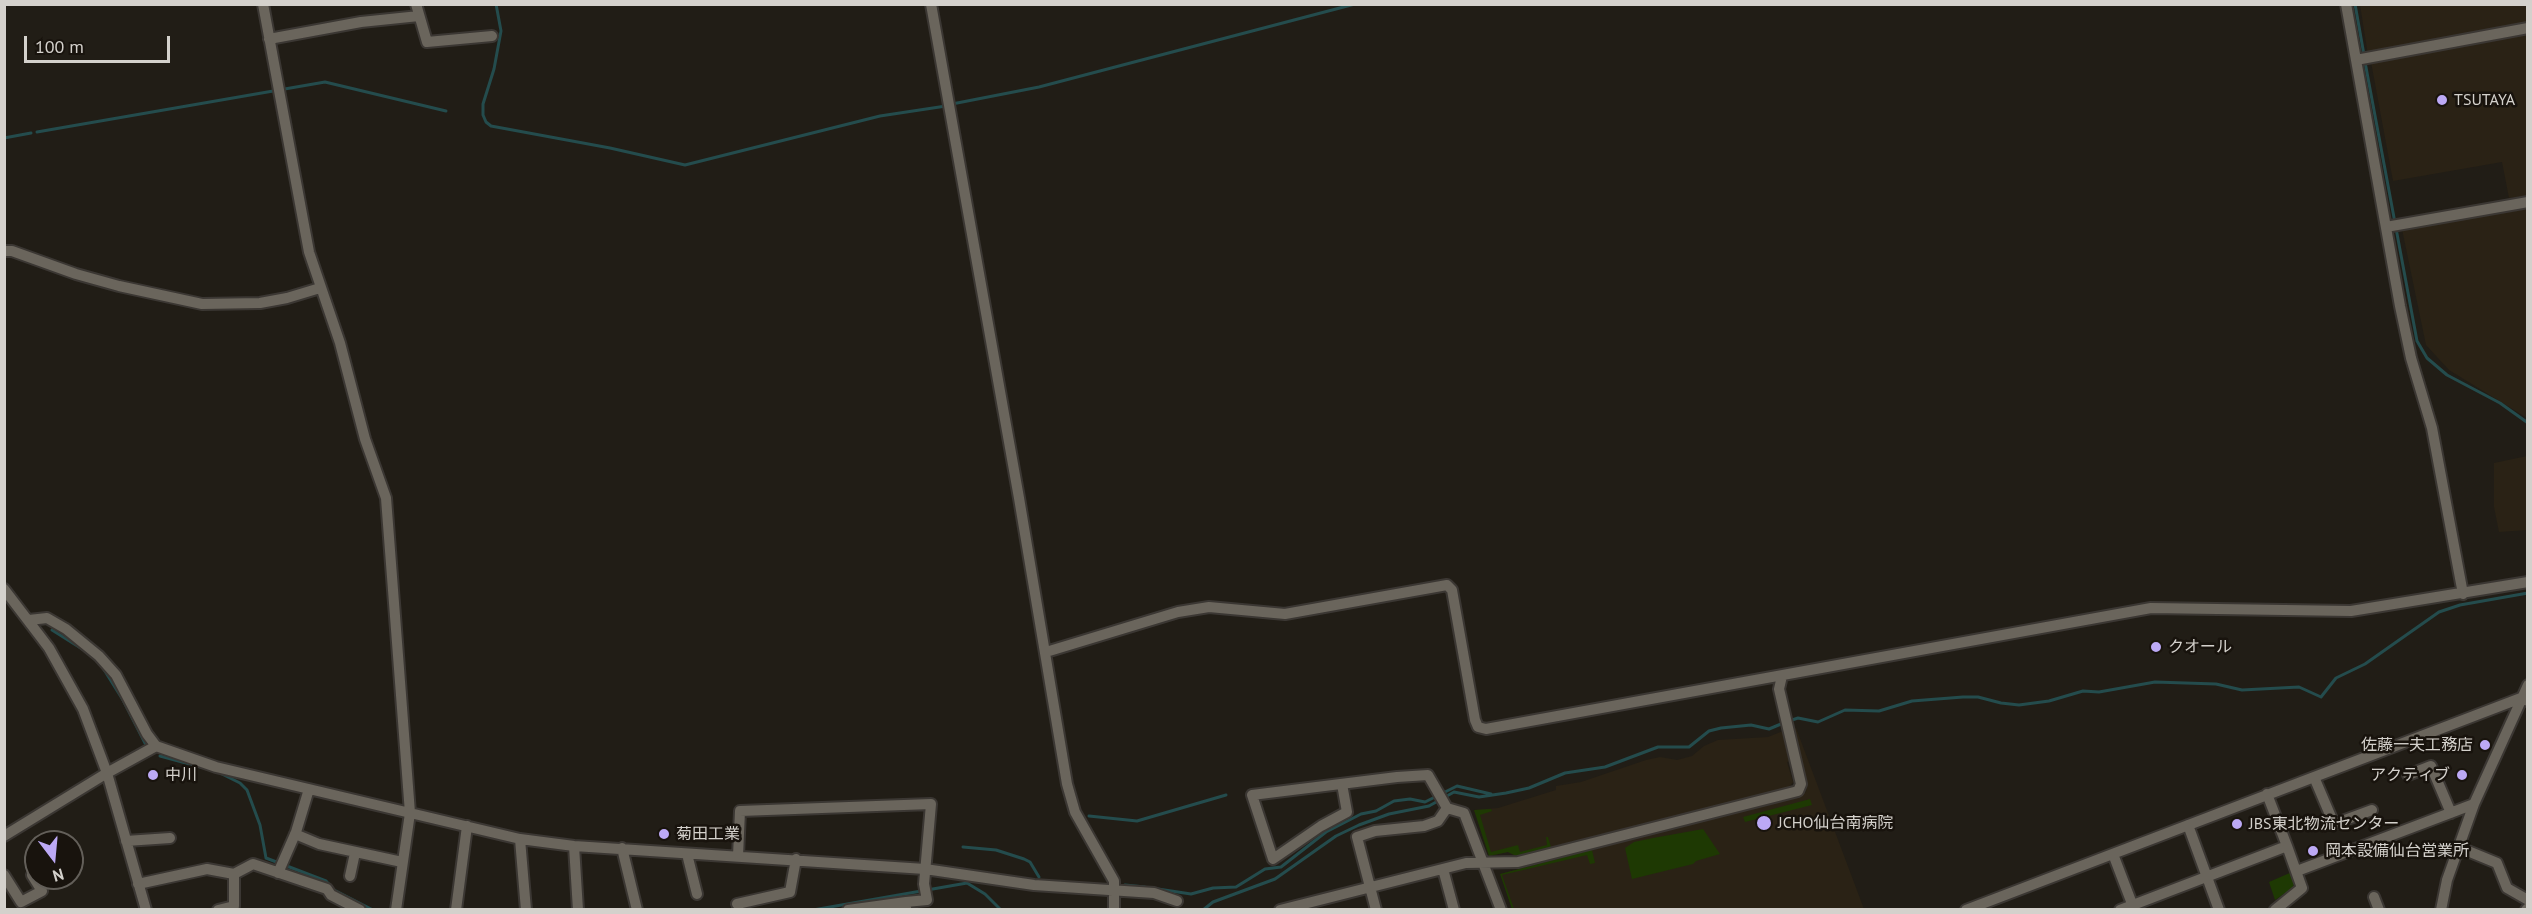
<!DOCTYPE html>
<meta charset="utf-8">
<style>
body{margin:0}
#map{position:relative;width:2532px;height:914px;overflow:hidden;background:#211d16;font-family:"PT Sans",sans-serif}
canvas{display:block}
.frame{position:absolute;inset:0;border:6px solid #d4d1cc;pointer-events:none}
.north{position:absolute;left:24px;top:830px;width:60px;height:60px;box-sizing:border-box;background:#18130d;border:2px solid #635f59;border-radius:50%;rotate:164deg;font-size:16px;font-weight:700;line-height:24px;text-align:center;color:#d4d1cc}
.north::after{content:'';display:block;margin:auto;width:21px;height:27px;background:#bca9f5;clip-path:polygon(50% 0,100% 100%,50% 72%,0 100%)}
.scale{position:absolute;left:24px;top:36px;width:146px;height:27px;box-sizing:border-box;border:3px solid #d4d1cc;border-top:0;padding-left:8px;font-size:18px;line-height:21px;white-space:nowrap;color:#d4d1cc;-webkit-text-stroke:4px #18130d;paint-order:stroke}
</style>
<div id="map">
<canvas width="2532" height="914"></canvas>
<div class="frame"></div>
<div class="north">N</div>
<div class="scale">100 m</div>
</div>
<script>
const g = document.querySelector('canvas').getContext('2d');
g.lineJoin = 'round';
function paint(path, color) { g.fillStyle = color; g.fill(path, 'evenodd'); }
const poly = rows => new Path2D(rows.map(r => 'M' + r).join(''));
function strokePath(path, color, width, dash) { g.strokeStyle = color; g.lineWidth = width; g.lineCap = dash ? 'butt' : 'round'; g.setLineDash(dash || []); g.stroke(path); }
function drawText(font, color, halo, rows, align = 'center') {
  g.font = font + ' "PT Sans","Noto Sans JP",sans-serif'; g.lineWidth = 5; g.setLineDash([]); g.textBaseline = 'middle'; g.strokeStyle = halo; g.fillStyle = color; for (const [text, x, y, turn = 0] of rows) {
    g.save(); g.translate(x, y); g.rotate((+turn || 0) * Math.PI / 180); g.textAlign = isNaN(turn) ? turn : align; if (halo) g.strokeText(text, 0, 0); g.fillText(text, 0, 0); g.restore();
  }
}
const built = poly([
 [2360,5,2527,5,2527,25,2368,55],
 [2527,34,2527,196,2509,198,2502,162,2393,181,2371,62],
 [2527,209,2527,418,2449,370,2426,345,2402,229],
 [2527,456,2527,530,2499,532,2494,507,2494,463],
 [1796,728,1864,909,1512,909,1500,874,1800,795,1806,792,1807,786,1793,729],
 [1783,731,1791,761,1787,762,1793,782,1789,787,1516,856,1508,852,1489,856,1474,810,1498,808,1556,790,1556,786,1581,782,1646,760,1660,757,1677,760,1692,756,1704,746,1718,740,1768,737]
]);
const green = poly([
 [1810,799,1812,805,1745,822,1743,817],
 [1491,809,1492,811,1480,815,1491,852,1518,845,1520,852,1547,845,1546,837,1548,837,1551,847,1516,856,1508,852,1489,856,1474,810],
 [1703,829,1720,854,1696,861,1693,864,1632,879,1625,848,1634,842,1653,838],
 [1592,850,1595,863,1590,864,1587,855,1502,875,1514,909,1512,909,1500,874],
 [2292,872,2295,880,2293,888,2275,900,2269,882]
]);
const stream = poly([
 [496,4,501,31,494,69,483,104,483,115,486,122,491,126,610,148,685,165,880,116,946,106],
 [2355,4,2364,55],
 [2365,62,2417,341,2427,358,2447,375,2500,403,2528,423],
 [952,104,1039,87,1355,4],
 [37,132,325,82,446,111],
 [4,138,31,133],
 [52,630,87,652,99,663],
 [103,668,123,700,146,745],
 [1792,720,1798,718,1818,722,1845,710,1879,711,1912,701,1963,697,1978,697,2001,703,2019,705,2049,701,2083,691,2099,692,2155,682,2216,684,2242,690,2299,687,2321,697,2336,678,2365,664,2439,612,2460,605,2528,593],
 [160,756,208,769],
 [222,774,240,783,247,790,260,825,266,858,326,881,334,890,373,910],
 [1089,816,1137,821,1226,795],
 [963,847,996,850,1024,859,1030,862,1039,877],
 [1125,885,1145,887],
 [1158,889,1191,894,1213,888,1236,887,1265,869,1281,867,1326,832,1361,814,1376,811,1394,801,1410,799,1425,802,1457,786,1491,794],
 [813,910,967,883,985,894,1001,910],
 [1203,910,1213,902,1275,879,1336,836,1359,825,1389,814,1429,806,1454,792,1479,797,1506,793,1529,788,1565,773,1605,767,1658,747,1689,747,1709,731,1721,728,1751,725,1769,729,1781,724]
]);
const minor = poly([
 [263,4,309,252,340,343,365,439,386,498,410,813,396,910],
 [416,4,427,42,492,36],
 [931,4,1019,498,1067,784,1075,812,1114,881,1114,910],
 [2346,4,2400,306,2411,358,2432,428,2463,594],
 [269,39,361,22,419,16],
 [2356,60,2528,28],
 [2386,227,2528,202],
 [4,251,12,251,76,274,119,286,202,304,260,303,287,298,320,288],
 [4,589,49,648,83,709,107,773,146,910],
 [29,620,47,618,66,629,99,656,116,675,147,734,156,746],
 [1046,652,1178,612,1209,607,1285,614,1447,585,1452,590,1475,720,1478,727,1486,729,2151,608,2351,611,2528,582],
 [2408,775,2431,766,2451,813],
 [2314,777,2334,824,2372,810],
 [1342,784,1347,812,1321,826,1273,859,1252,795,1397,777,1428,775,1447,808,1464,813,1501,910],
 [2188,825,2219,910],
 [295,834,319,844,402,862],
 [4,836,107,773,156,746,216,767,520,839,574,846,925,869,1034,885,1154,893,1177,901],
 [520,839,526,910],
 [126,841,170,838],
 [574,846,578,910],
 [2458,847,2497,863,2507,888,2528,900],
 [622,848,637,910],
 [687,854,697,894],
 [2113,854,2134,909],
 [738,856,740,811,931,804,924,884,927,900,906,902,906,910],
 [1443,869,1454,910],
 [2297,871,2474,804],
 [278,873,296,832,309,789],
 [4,875,21,902,42,891,32,875],
 [350,876,355,853],
 [138,884,207,869,234,874,253,864,327,889,331,895,360,910],
 [2374,897,2379,910],
 [737,904,790,892,796,859],
 [218,910,234,906,234,874],
 [456,910,467,826],
 [848,910,906,902],
 [1280,910,1466,863,1518,862,1798,791,1801,784,1779,689,1782,676],
 [1376,910,1357,837,1375,831,1424,826,1438,821,1447,808],
 [1966,910,2521,698,2528,701],
 [2120,910,2287,846,2267,794],
 [2275,910,2302,888,2287,846],
 [2441,910,2447,880,2474,804,2528,685],
 [2526,910,2528,908]
]);
const markers = [
 [2442,100,6,"#bca9f5"],
 [2156,647,6,"#bca9f5"],
 [2485,745,6,"#bca9f5"],
 [153,775,6,"#bca9f5"],
 [2462,775,6,"#bca9f5"],
 [1764,823,8,"#bca9f5"],
 [2237,824,6,"#bca9f5"],
 [664,834,6,"#bca9f5"],
 [2313,851,6,"#bca9f5"]
];
const poiNames = [
 ["TSUTAYA",2454,100],
 ["クオール",2168,647],
 ["佐藤一夫工務店",2473,745,"right"],
 ["中川",165,775],
 ["アクティブ",2450,775,"right"],
 ["JCHO仙台南病院",1778,823],
 ["JBS東北物流センター",2249,824],
 ["菊田工業",676,834],
 ["岡本設備仙台営業所",2325,851]
];
paint(built, '#2a2215');
paint(green, '#1e3903');
strokePath(stream, '#244c4d', 3);
strokePath(minor, '#3b3733', 14);
strokePath(minor, '#6a655c', 10);
for (const [x, y, r, color] of markers) { const dot = new Path2D(); dot.arc(x, y, r, 0, 2 * Math.PI); g.fillStyle = color; g.fill(dot); strokePath(dot, '#18130d', 2); }
drawText('16px', '#d4d1cc', '#18130d', poiNames, 'left');
</script>
